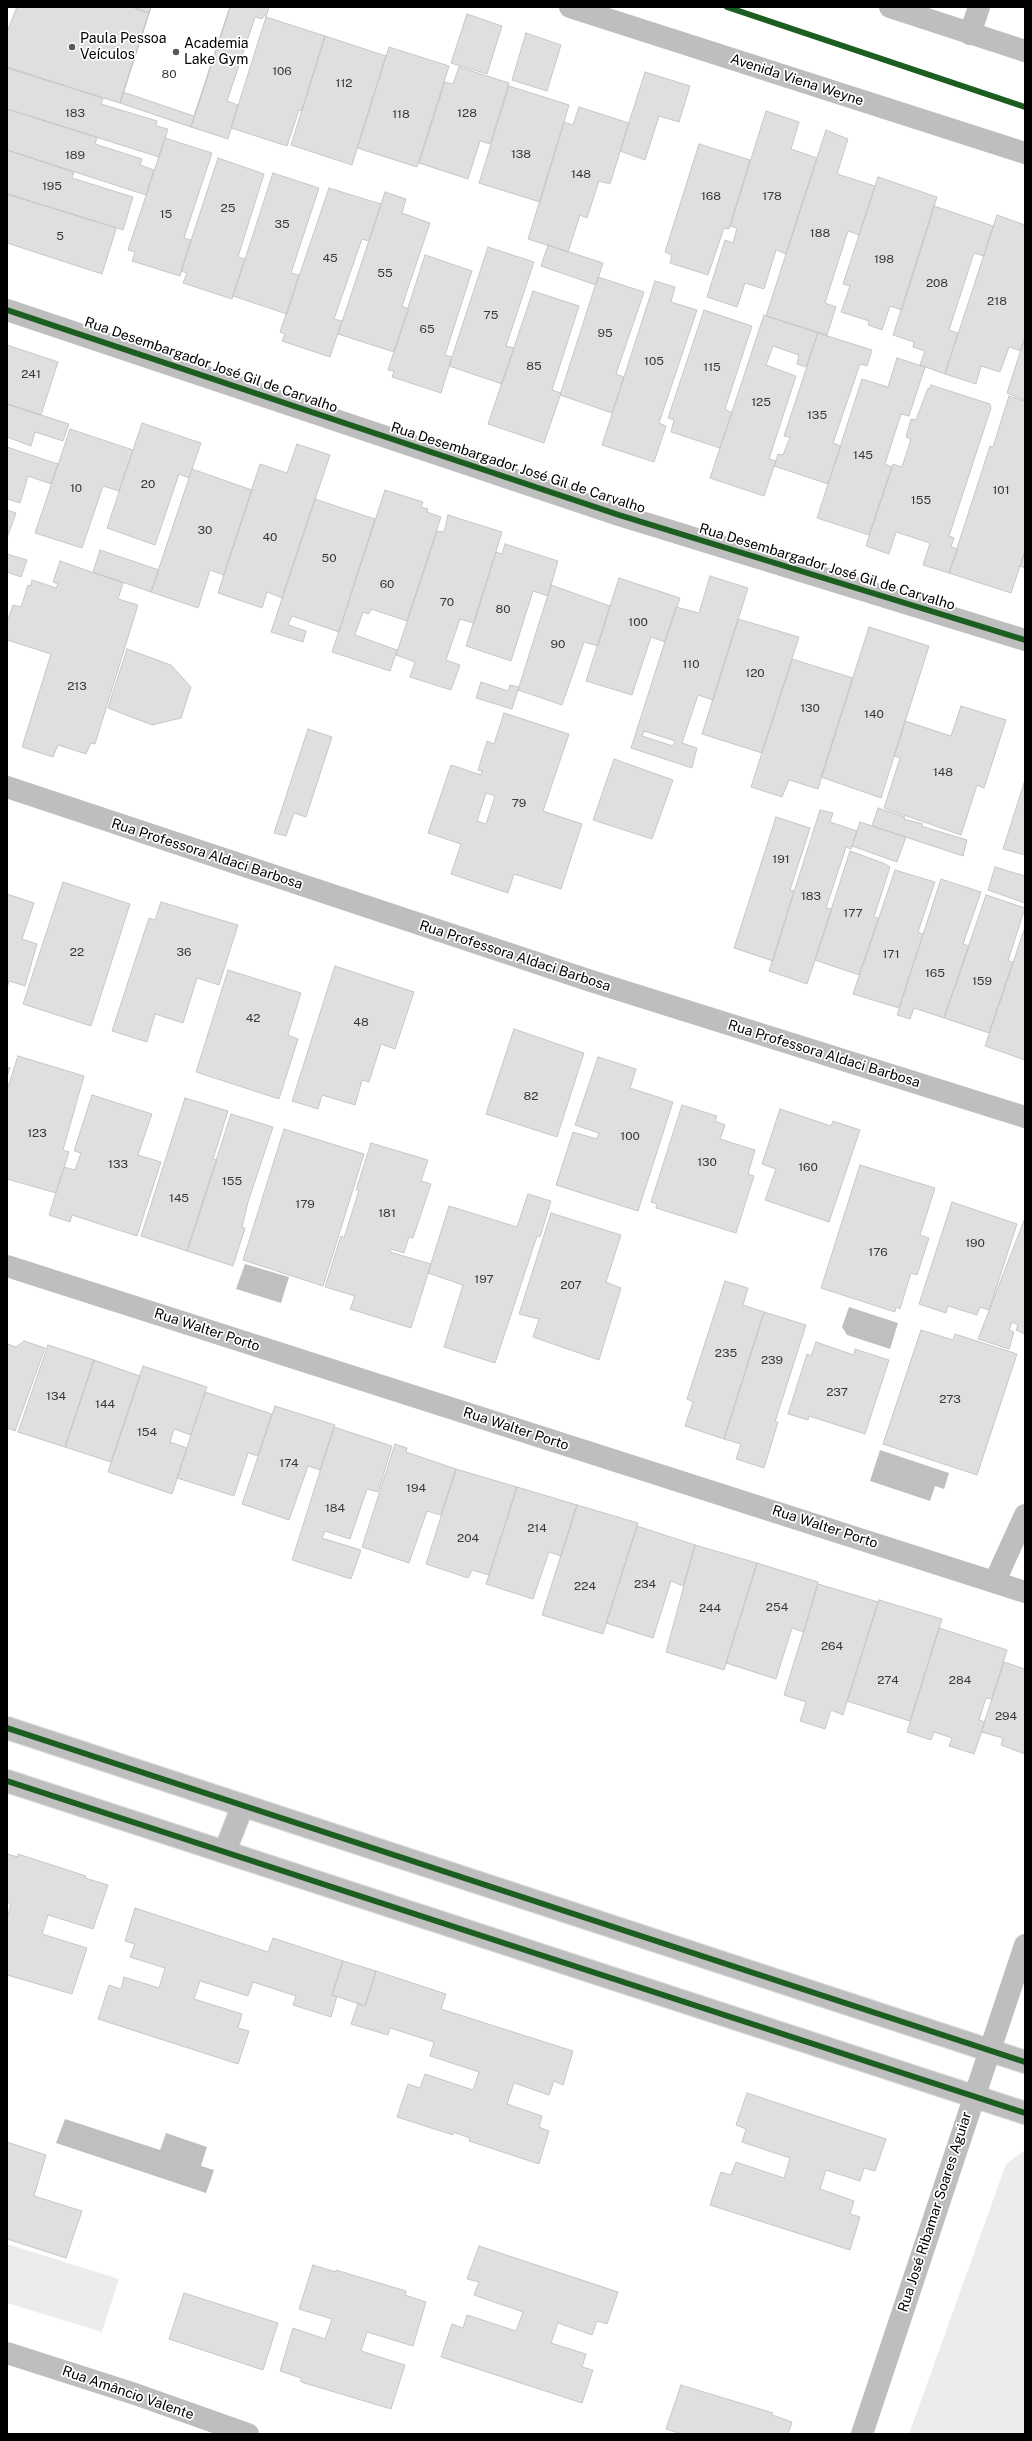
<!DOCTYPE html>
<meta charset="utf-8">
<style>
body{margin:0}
#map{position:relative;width:1032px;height:2441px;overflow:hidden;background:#fff;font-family:"Public Sans",sans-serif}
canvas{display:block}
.frame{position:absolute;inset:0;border:8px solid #000;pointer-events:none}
</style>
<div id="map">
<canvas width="1032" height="2441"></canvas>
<div class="frame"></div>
</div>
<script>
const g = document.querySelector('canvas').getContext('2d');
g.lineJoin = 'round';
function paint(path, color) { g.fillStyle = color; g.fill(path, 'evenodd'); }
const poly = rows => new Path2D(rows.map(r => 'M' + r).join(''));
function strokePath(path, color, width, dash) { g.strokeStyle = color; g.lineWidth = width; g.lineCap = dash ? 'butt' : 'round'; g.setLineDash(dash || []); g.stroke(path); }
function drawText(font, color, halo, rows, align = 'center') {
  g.font = font + ' "Public Sans",sans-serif'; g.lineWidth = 3.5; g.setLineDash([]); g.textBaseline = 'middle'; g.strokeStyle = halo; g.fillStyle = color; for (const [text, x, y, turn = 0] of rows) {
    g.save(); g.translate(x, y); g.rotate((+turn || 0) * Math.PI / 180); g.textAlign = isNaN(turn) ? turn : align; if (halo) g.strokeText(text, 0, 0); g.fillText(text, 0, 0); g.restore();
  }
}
const green = poly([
 [1025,2150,1025,2434,909,2434,1006,2164],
 [7,2244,119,2279,102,2332,7,2303]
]);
const water = poly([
 [245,1264,289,1277,281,1303,236,1289],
 [849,1307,898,1323,890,1349,847,1335,842,1327],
 [880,1450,949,1473,944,1489,935,1486,930,1501,870,1481],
 [65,2119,160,2150,166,2133,207,2147,201,2166,214,2170,206,2193,56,2143]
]);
const building = poly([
 [17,7,132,7,149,13,120,103,7,68,7,32,17,7],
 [133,7,151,7,149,13,133,7],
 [151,7,230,7,194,116,123,92,151,7],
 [151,7,230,7,191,127,120,103,151,7],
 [230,7,269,7,266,17,264,15,262,19,255,17,227,101,238,105,228,139,191,127,230,7],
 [467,14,502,26,487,74,451,63,467,14],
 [266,17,325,36,302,111,299,110,287,146,231,128,266,17],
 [526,33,561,45,547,91,512,80,526,33],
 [325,36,386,56,352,165,291,145,325,36],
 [389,47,449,66,417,167,357,148,389,47],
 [7,67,103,98,101,104,157,121,156,126,168,129,159,157,7,109,7,67],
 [459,67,509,83,490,144,480,141,468,179,419,163,445,82,453,84,459,67],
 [645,72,690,86,679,122,659,116,645,160,620,151,645,72],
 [509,86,569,105,540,202,479,183,509,86],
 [579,107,629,123,610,184,599,181,587,218,580,215,568,252,528,239,564,122,573,125,579,107],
 [7,109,97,137,95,144,142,159,140,165,154,170,146,195,7,150,7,109],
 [766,111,799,122,791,149,817,158,786,254,776,250,764,289,745,283,737,307,707,297,725,240,733,243,737,228,730,226,766,111],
 [826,130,848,139,837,174,875,186,859,235,848,231,825,303,836,307,827,335,766,316,826,130],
 [165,138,212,153,184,238,191,240,180,276,132,261,135,252,128,250,165,138],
 [699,144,750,160,730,226,729,229,724,228,708,275,670,263,672,255,665,252,699,144],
 [7,150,74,172,72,178,133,197,123,230,7,194,7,150],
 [218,158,264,174,238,257,245,259,232,299,183,283,187,273,181,271,218,158],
 [273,173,319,188,291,273,299,275,287,314,233,296,273,173],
 [878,177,937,197,902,310,890,306,882,330,868,325,869,321,841,312,850,286,843,284,878,177],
 [329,188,381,204,369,241,362,239,334,319,342,321,330,357,282,341,285,334,280,332,329,188],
 [385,192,406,199,402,213,430,223,402,306,409,309,394,352,338,334,385,192],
 [7,194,114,227,116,229,102,274,7,243,7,194],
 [934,206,993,226,984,256,974,253,949,330,958,333,945,374,920,365,925,351,913,347,914,342,893,335,934,206],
 [997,215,1025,225,1025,337,1021,351,1009,347,1000,372,981,366,976,384,945,374,997,215],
 [548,245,603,263,596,285,541,266,548,245],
 [488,247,534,262,506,346,514,348,502,384,449,366,488,247],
 [425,255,472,271,445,355,452,357,441,393,392,377,394,371,388,370,425,255],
 [598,277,644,292,616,374,624,377,612,413,560,395,598,277],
 [655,281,675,287,671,302,697,310,659,423,666,426,654,462,602,445,655,281],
 [533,291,579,306,552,390,561,393,544,443,488,424,533,291],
 [704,310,752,326,725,409,732,413,720,448,671,432,674,420,668,418,704,310],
 [764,315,818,333,806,367,797,364,799,355,773,346,766,365,796,376,769,459,776,461,764,496,710,478,764,315],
 [818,333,872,350,867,366,860,364,833,443,841,446,828,484,774,466,778,454,783,455,790,437,784,436,818,333],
 [1025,337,1025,400,1007,393,1025,337],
 [7,345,58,362,41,415,7,404,7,345],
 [897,358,925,367,909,416,901,414,885,464,892,467,869,535,817,518,862,379,888,387,897,358],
 [931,385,990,404,991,408,949,536,954,538,951,547,958,549,949,573,923,565,930,543,896,532,889,554,866,546,893,464,902,467,911,439,906,437,911,419,916,420,928,388,930,389,931,385],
 [1009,396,1025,401,1025,551,1011,593,949,573,990,446,993,447,1009,396],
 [7,404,69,424,63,441,35,432,31,446,7,437,7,404],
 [142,423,201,443,189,478,179,474,155,545,107,528,142,423],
 [70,429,133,450,119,491,103,486,82,548,35,533,70,429],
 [297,444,330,455,282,598,267,592,262,608,218,593,260,464,287,473,297,444],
 [7,447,58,464,51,484,28,476,20,503,7,499,7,447],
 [192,469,252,490,224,575,210,570,198,608,151,592,192,469],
 [385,490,423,502,421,507,428,509,427,512,441,517,407,621,371,609,369,614,363,612,355,635,397,650,390,671,332,652,385,490],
 [315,499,375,519,339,632,292,616,288,625,306,631,303,642,271,632,315,499],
 [7,510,16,513,7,538,7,510],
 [448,515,502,532,474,623,460,619,446,660,460,665,451,690,410,677,415,662,396,655,437,531,444,532,448,515],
 [505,544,558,561,548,596,533,591,511,661,466,646,496,552,502,554,505,544],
 [100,550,159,570,151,592,93,572,100,550],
 [1025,551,1025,568,1020,566,1025,551],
 [7,554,27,560,21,577,7,572,7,554],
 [60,561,123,583,118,599,138,605,95,744,91,743,86,754,58,745,53,757,22,747,51,654,7,640,7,623,13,605,21,607,28,585,31,586,32,580,56,588,58,584,53,582,60,561],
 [710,576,748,588,713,700,698,695,682,743,697,748,692,768,631,748,676,607,699,613,710,576],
 [644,731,675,741,673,746,642,736,644,731],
 [619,578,680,598,665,642,651,637,632,695,586,681,619,578],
 [551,585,610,606,598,646,584,642,562,705,518,690,551,585],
 [738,619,799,637,762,753,702,734,738,619],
 [869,627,929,646,881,798,821,777,869,627],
 [127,649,171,665,191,687,181,718,152,725,108,708,127,649],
 [792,659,853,678,818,789,789,780,782,797,751,787,792,659],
 [481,682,508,691,510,685,519,687,512,709,476,698,481,682],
 [961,706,1006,720,984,788,977,785,961,835,884,808,900,758,894,756,905,721,951,736,961,706],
 [504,713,569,734,543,811,582,824,561,889,514,874,508,893,451,874,461,844,428,833,451,765,481,775,482,771,478,770,487,741,494,744,504,713],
 [486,793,495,796,486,824,477,821,486,793],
 [308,729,332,737,306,817,294,813,286,836,274,833,308,729],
 [614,759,673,780,652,839,593,820,614,759],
 [1025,780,1025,855,1003,849,1025,780],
 [878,808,905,817,904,819,923,824,921,826,967,840,963,856,872,826,878,808],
 [820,810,833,813,830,822,857,831,851,849,846,847,826,908,832,909,807,984,769,971,820,810],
 [776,817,810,828,790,890,794,891,773,961,734,948,776,817],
 [860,822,906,837,897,862,852,846,860,822],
 [850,851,883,863,890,867,874,917,879,918,859,975,815,960,850,851],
 [995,867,1025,876,1025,903,988,890,995,867],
 [895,870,935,882,918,932,923,934,899,1008,853,994,895,870],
 [941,879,981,892,963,944,969,946,944,1018,914,1008,910,1019,897,1015,941,879],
 [63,882,130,904,91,1026,23,1004,63,882],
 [7,894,34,903,22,939,37,944,25,986,9,981,7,988,7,894],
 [986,895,1025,908,1008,961,1013,962,989,1033,944,1018,986,895],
 [161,902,238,925,219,985,197,978,183,1023,155,1014,147,1042,112,1031,149,918,155,920,161,902],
 [1025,927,1025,1060,985,1046,1025,927],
 [335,966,414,992,395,1049,381,1044,369,1082,362,1080,355,1105,322,1095,318,1109,292,1101,335,966],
 [228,970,301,993,288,1035,298,1039,279,1099,196,1072,228,970],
 [514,1029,584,1053,557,1137,486,1114,514,1029],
 [18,1056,84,1076,63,1150,69,1152,56,1193,7,1179,7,1090,18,1056],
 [598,1057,636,1069,630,1088,673,1102,638,1211,556,1185,573,1132,597,1139,599,1133,575,1125,598,1057],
 [7,1067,10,1068,7,1077,7,1067],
 [92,1095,152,1114,138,1155,161,1162,137,1236,72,1215,70,1222,49,1215,64,1167,75,1170,81,1153,74,1151,92,1095],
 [185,1098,228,1111,213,1159,217,1160,187,1251,141,1236,185,1098],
 [682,1105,717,1116,715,1121,725,1125,720,1139,755,1150,748,1174,754,1176,736,1233,656,1208,657,1204,651,1202,682,1105],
 [780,1109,831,1126,833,1121,860,1130,829,1222,765,1200,776,1169,762,1164,780,1109],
 [231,1114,273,1127,248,1202,242,1227,245,1228,233,1266,187,1251,231,1114],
 [284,1129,364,1154,323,1286,243,1260,284,1129],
 [371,1143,428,1160,421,1181,431,1184,413,1238,409,1237,404,1253,391,1249,390,1252,431,1264,411,1328,350,1309,355,1296,325,1287,341,1236,344,1238,359,1190,356,1190,371,1143],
 [860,1165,935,1188,920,1235,929,1238,917,1275,911,1273,900,1309,896,1307,895,1312,821,1288,860,1165],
 [528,1194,551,1201,540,1237,537,1236,495,1363,444,1347,463,1285,428,1273,449,1206,517,1227,528,1194],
 [952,1202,1017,1224,989,1310,980,1307,977,1315,948,1306,946,1313,919,1304,952,1202],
 [551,1213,621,1235,606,1282,621,1288,599,1360,533,1337,539,1319,519,1314,551,1213],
 [1025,1218,1025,1334,1016,1330,1018,1325,1012,1322,1009,1330,1014,1332,1009,1349,978,1339,1025,1218],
 [725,1281,748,1288,743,1305,764,1312,724,1439,685,1426,693,1402,687,1399,725,1281],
 [764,1312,806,1325,775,1422,778,1422,764,1468,736,1459,741,1444,724,1439,764,1312],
 [921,1330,953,1340,955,1334,1017,1354,977,1475,883,1444,921,1330],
 [24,1341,45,1348,15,1431,7,1428,7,1344,16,1347,24,1341],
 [816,1342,854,1355,855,1349,889,1360,865,1434,809,1416,808,1420,788,1414,807,1354,811,1356,816,1342],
 [48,1345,94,1360,65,1447,18,1432,48,1345],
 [94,1360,140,1376,111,1462,65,1447,94,1360],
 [143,1366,207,1387,191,1435,174,1429,170,1442,187,1448,172,1494,108,1472,143,1366],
 [205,1392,272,1414,258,1456,248,1453,234,1496,177,1478,205,1392],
 [275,1406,335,1425,320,1470,308,1466,289,1520,242,1504,275,1406],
 [334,1427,392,1446,378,1492,367,1489,350,1539,325,1531,322,1538,361,1550,351,1579,292,1560,334,1427],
 [395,1444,407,1448,406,1452,456,1469,441,1515,427,1511,409,1563,362,1547,395,1444],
 [456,1469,517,1487,489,1575,472,1570,468,1578,426,1564,456,1469],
 [517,1487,577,1505,561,1556,549,1552,533,1599,486,1584,517,1487],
 [577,1505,638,1523,603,1634,542,1615,577,1505],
 [637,1526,695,1545,683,1586,671,1581,653,1638,606,1623,637,1526],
 [695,1545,757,1563,724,1670,666,1652,695,1545],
 [757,1563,818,1582,804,1632,792,1628,776,1679,726,1663,757,1563],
 [818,1584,878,1602,843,1715,831,1710,825,1729,800,1721,806,1702,784,1695,818,1584],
 [879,1600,942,1619,910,1721,847,1701,879,1600],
 [939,1628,1007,1650,992,1699,986,1698,979,1720,985,1722,974,1754,949,1746,952,1738,934,1732,931,1740,907,1732,939,1628],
 [1004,1662,1025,1669,1025,1754,1001,1745,1003,1738,981,1732,1004,1662],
 [7,1854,18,1857,18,1854,86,1876,85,1878,108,1885,93,1929,48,1915,42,1934,87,1948,72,1994,7,1975,7,1918,11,1904,7,1902,7,1854],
 [135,1908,268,1952,273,1938,343,1961,332,1995,337,1996,331,2017,293,2005,296,1996,253,1982,248,1996,200,1981,194,1999,242,2014,238,2028,249,2031,238,2064,98,2019,109,1985,121,1989,124,1977,159,1988,165,1968,130,1957,135,1944,125,1941,135,1908],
 [343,1961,376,1971,365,2006,332,1995,343,1961],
 [376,1971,446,1994,441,2009,573,2051,563,2085,554,2081,549,2095,514,2083,507,2104,542,2116,539,2127,549,2131,539,2164,469,2141,470,2138,453,2132,453,2135,397,2117,408,2084,420,2088,425,2074,473,2090,479,2072,430,2056,434,2042,390,2028,388,2035,351,2024,358,2003,365,2006,376,1971],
 [747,2093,886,2139,875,2171,864,2168,860,2181,826,2170,820,2189,854,2201,850,2214,860,2217,850,2250,710,2205,721,2172,731,2175,736,2162,784,2178,790,2158,742,2142,746,2129,736,2125,747,2093],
 [7,2142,46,2155,34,2196,82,2211,66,2258,7,2239,7,2142],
 [479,2246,618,2292,607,2324,597,2321,592,2335,558,2323,551,2343,586,2354,582,2367,593,2370,582,2403,441,2357,452,2324,463,2328,467,2315,516,2331,523,2312,474,2295,479,2282,467,2279,479,2246],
 [313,2265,336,2272,336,2270,406,2291,405,2295,426,2302,413,2346,367,2332,361,2351,405,2365,391,2409,301,2382,301,2378,280,2371,293,2328,325,2339,332,2319,299,2309,313,2265],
 [184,2293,278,2323,263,2370,169,2339,184,2293],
 [681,2385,773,2413,772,2415,792,2422,788,2434,682,2434,666,2429,681,2385]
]);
const minor = poly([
 [570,7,1025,153],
 [890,7,1025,51],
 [970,34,979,7],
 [7,310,619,515,1025,640],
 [7,787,591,981,1025,1117],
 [7,1266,1025,1592],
 [995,1581,1025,1515],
 [7,2353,135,2394,248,2434],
 [862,2434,1025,1945]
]);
const major = poly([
 [7,1728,1025,2062],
 [7,1781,1025,2113],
 [225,1851,243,1805]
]);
const cycleway = poly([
 [727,7,1025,107],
 [7,310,619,515,1025,640],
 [7,1728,1025,2062],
 [7,1781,1025,2113]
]);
const markers = [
 [72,47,4,"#595959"],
 [176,52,4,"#595959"]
];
const numberNames = [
 ["106",282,71],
 ["80",169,74],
 ["112",344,83],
 ["183",75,113],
 ["128",467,113],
 ["118",401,114],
 ["138",521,154],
 ["189",75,155],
 ["148",581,174],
 ["195",52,186],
 ["168",711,196],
 ["178",772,196],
 ["25",228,208],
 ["15",166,214],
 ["35",282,224],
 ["188",820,233],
 ["5",60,236],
 ["45",330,258],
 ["198",884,259],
 ["55",385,273],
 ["208",937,283],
 ["218",997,301],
 ["75",491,315],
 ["65",427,329],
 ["95",605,333],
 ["105",654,361],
 ["85",534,366],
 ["115",712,367],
 ["241",31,374],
 ["125",761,402],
 ["135",817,415],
 ["145",863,455],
 ["20",148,484],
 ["10",76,488],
 ["101",1001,490],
 ["155",921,500],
 ["30",205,530],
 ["40",270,537],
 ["50",329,558],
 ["60",387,584],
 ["70",447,602],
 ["80",503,609],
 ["100",638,622],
 ["90",558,644],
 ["110",691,664],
 ["120",755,673],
 ["213",77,686],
 ["130",810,708],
 ["140",874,714],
 ["148",943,772],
 ["79",519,803],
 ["191",781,859],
 ["183",811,896],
 ["177",853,913],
 ["22",77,952],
 ["36",184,952],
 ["171",891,954],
 ["165",935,973],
 ["159",982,981],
 ["42",253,1018],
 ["48",361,1022],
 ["82",531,1096],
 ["123",37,1133],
 ["100",630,1136],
 ["130",707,1162],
 ["133",118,1164],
 ["160",808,1167],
 ["155",232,1181],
 ["145",179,1198],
 ["179",305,1204],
 ["181",387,1213],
 ["190",975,1243],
 ["176",878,1252],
 ["197",484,1279],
 ["207",571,1285],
 ["235",726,1353],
 ["239",772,1360],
 ["237",837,1392],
 ["134",56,1396],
 ["273",950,1399],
 ["144",105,1404],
 ["154",147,1432],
 ["174",289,1463],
 ["194",416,1488],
 ["184",335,1508],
 ["214",537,1528],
 ["204",468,1538],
 ["234",645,1584],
 ["224",585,1586],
 ["254",777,1607],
 ["244",710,1608],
 ["264",832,1646],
 ["274",888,1680],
 ["284",960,1680],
 ["294",1006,1716]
];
const poiNames = [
 ["Paula Pessoa",80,39],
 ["Veículos",80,55],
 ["Academia",184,44],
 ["Lake Gym",184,60]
];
const streetNames = [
 ["Avenida Viena Weyne",797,80,18],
 ["Rua Desembargador José Gil de Carvalho",211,365,19],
 ["Rua Desembargador José Gil de Carvalho",518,468,18],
 ["Rua Desembargador José Gil de Carvalho",827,567,17],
 ["Rua Professora Aldaci Barbosa",207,854,18],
 ["Rua Professora Aldaci Barbosa",515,956,18],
 ["Rua Professora Aldaci Barbosa",824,1054,17],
 ["Rua Walter Porto",207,1330,18],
 ["Rua Walter Porto",516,1429,18],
 ["Rua Walter Porto",825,1527,18],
 ["Rua José Ribamar Soares Aguiar",935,2212,-72],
 ["Rua Amâncio Valente",128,2393,19]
];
paint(green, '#ececec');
paint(water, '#bfbfbf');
paint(building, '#dfdfdf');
strokePath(building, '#c7c7c7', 1);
strokePath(major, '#dbdbdb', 24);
strokePath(minor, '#bebebe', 22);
strokePath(major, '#bebebe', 22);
strokePath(cycleway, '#1b5e20', 6);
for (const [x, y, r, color] of markers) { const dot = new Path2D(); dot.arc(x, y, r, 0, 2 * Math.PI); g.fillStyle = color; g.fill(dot); strokePath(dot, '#fff', 1.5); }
drawText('12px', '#383838', null, numberNames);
drawText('14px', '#000', '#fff', poiNames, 'left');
drawText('14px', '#000', '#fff', streetNames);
</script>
